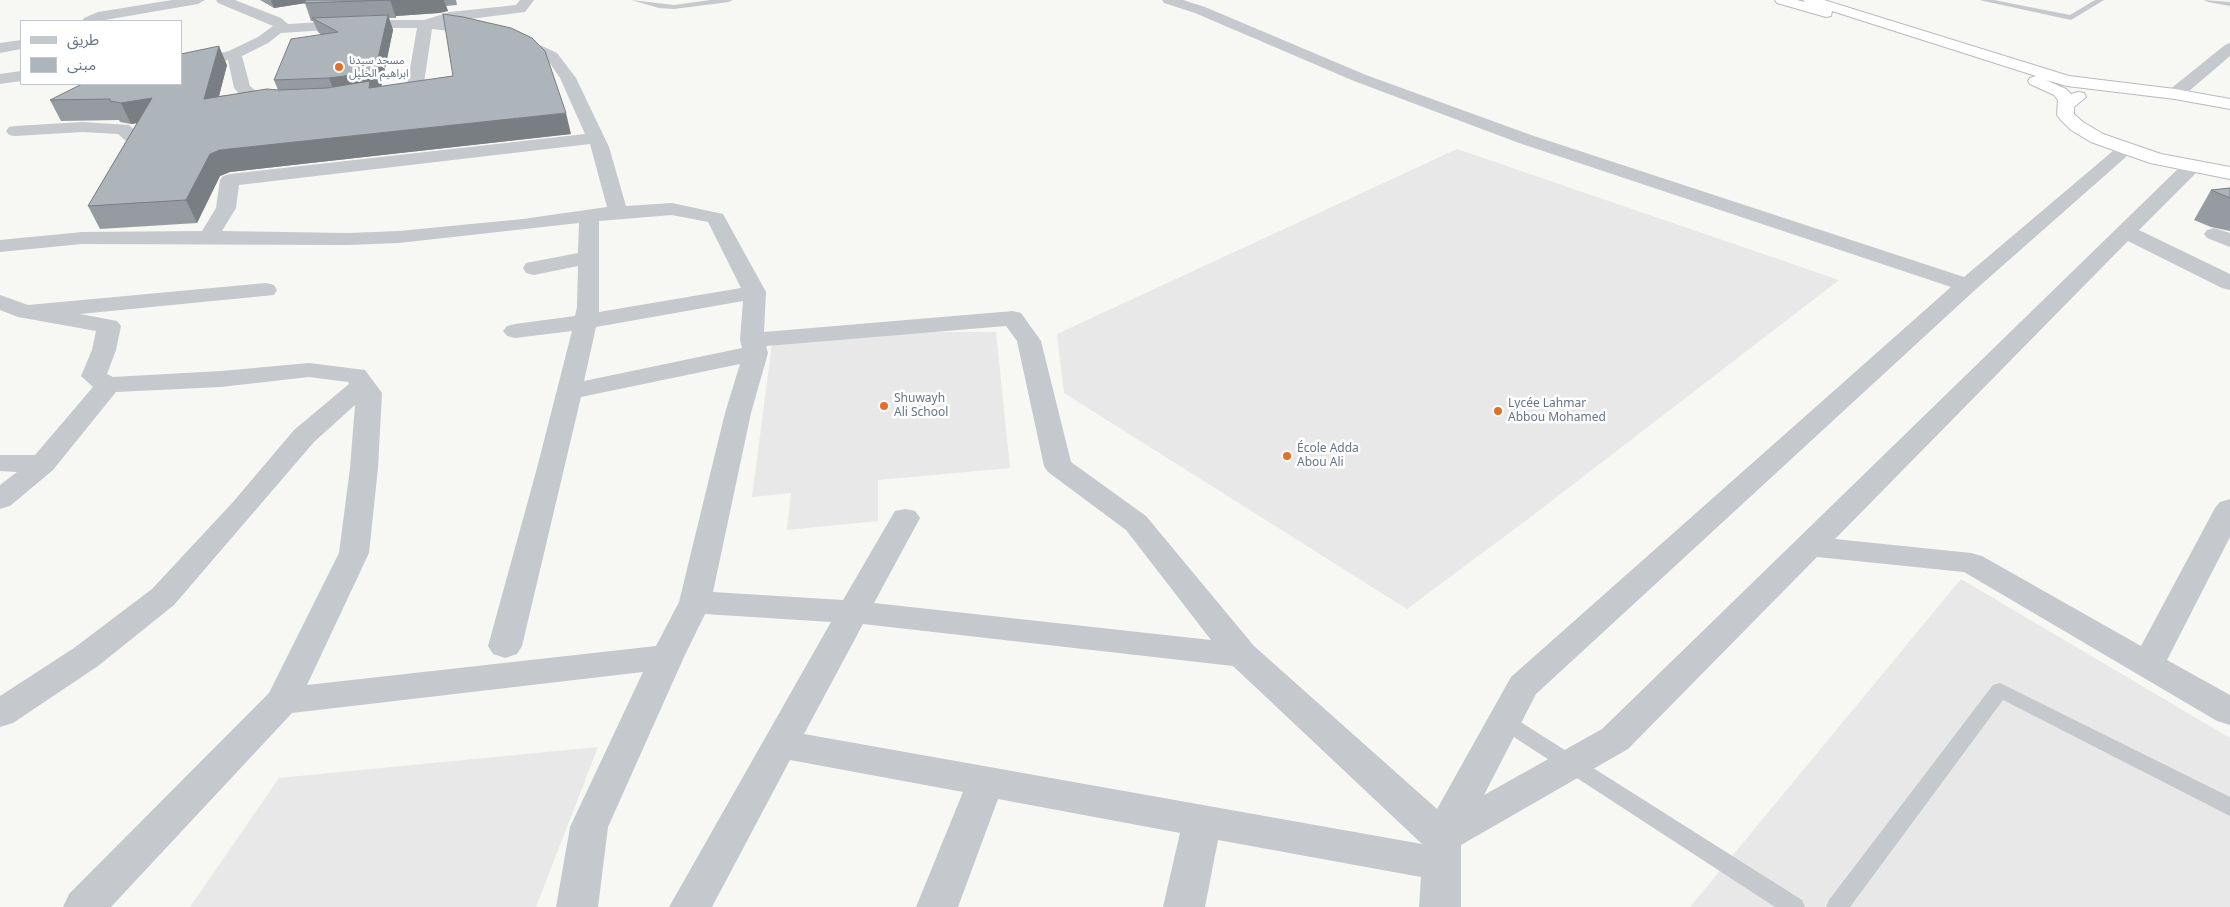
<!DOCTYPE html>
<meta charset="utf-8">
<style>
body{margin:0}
#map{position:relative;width:2230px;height:907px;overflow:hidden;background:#f7f7f4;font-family:"Noto Sans","Noto Sans Arabic",sans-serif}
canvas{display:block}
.legend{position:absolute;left:20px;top:20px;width:162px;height:65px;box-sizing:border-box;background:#fff;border:1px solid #c2c7ce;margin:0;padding:6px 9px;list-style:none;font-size:15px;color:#667385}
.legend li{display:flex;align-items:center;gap:10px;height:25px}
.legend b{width:25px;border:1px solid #c2c7ce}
</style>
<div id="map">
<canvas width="2230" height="907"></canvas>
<ul class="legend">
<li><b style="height:6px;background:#c5c8cc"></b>طريق</li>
<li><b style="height:14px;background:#adb4ba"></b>مبنى</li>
</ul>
</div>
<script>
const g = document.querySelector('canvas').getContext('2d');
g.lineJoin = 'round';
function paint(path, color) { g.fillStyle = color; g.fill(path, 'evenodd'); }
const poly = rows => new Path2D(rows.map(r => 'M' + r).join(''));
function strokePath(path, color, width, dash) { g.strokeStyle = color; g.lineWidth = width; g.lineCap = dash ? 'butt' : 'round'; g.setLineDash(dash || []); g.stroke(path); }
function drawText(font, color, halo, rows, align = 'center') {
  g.font = font + ' "Noto Sans","Noto Sans Arabic",sans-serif'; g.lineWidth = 5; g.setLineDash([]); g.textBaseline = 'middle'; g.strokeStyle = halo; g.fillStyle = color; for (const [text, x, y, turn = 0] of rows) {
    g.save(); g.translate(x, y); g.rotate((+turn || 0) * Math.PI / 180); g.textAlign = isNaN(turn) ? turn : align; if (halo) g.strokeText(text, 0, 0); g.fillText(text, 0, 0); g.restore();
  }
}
const built = poly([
 [1457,149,1839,280,1528,519,1407,609,1064,393,1057,334],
 [931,332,996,332,1010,468,878,480,878,521,787,530,791,493,752,497,772,344],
 [1961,579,2230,738,2230,907,1690,907],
 [598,747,536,907,190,907,279,778]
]);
const lane = poly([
 [631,0,674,5,711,0,733,0,729,2,674,9,659,8,631,0],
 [1979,0,1994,0,2070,15,2095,0,2104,0,2071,20,1979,0],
 [2204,0,2230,2,2230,6,2208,2,2204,0],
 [2000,683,2230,797,2230,816,2003,700,1850,907,1826,907,1829,900,1993,685,2000,683],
 [1504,714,1511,716,1802,900,1805,907,1775,907,1497,726,1494,721,1497,716,1504,714]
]);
const street = poly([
 [172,0,205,0,198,4,99,21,82,21,84,18,98,12,172,0],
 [216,0,235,0,281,18,288,24,356,20,424,20,450,12,516,5,520,0,534,0,525,12,446,22,469,25,527,39,557,53,576,78,609,147,626,206,672,203,723,214,766,292,764,332,1013,311,1021,313,1041,341,1071,462,1146,516,1254,646,1437,809,1511,677,1951,287,1519,143,1354,81,1195,13,1164,3,1162,0,1183,0,1205,7,1366,75,1531,135,1964,277,2120,145,2126,144,2132,145,2135,149,1975,290,1536,694,1484,795,1602,729,2184,163,2191,161,2198,163,2200,167,2198,171,2139,230,2230,274,2230,290,2222,288,2128,241,1835,539,1971,553,1982,556,2141,646,2215,508,2220,502,2230,499,2230,537,2167,660,2230,695,2230,725,2217,721,1964,572,1817,557,1628,749,1461,845,1461,907,1419,907,1421,877,1218,840,1205,907,1163,907,1180,833,998,799,958,907,916,907,963,792,790,760,712,907,669,907,831,622,705,614,684,657,608,827,598,907,556,907,570,827,643,672,292,713,111,907,63,907,69,894,269,693,339,553,350,468,355,405,314,442,174,605,98,666,13,723,0,727,0,696,74,648,152,589,233,502,294,430,349,384,348,382,309,377,221,387,116,392,53,470,10,506,0,509,0,485,17,472,0,471,0,455,35,455,93,387,81,376,92,350,96,331,18,317,0,310,0,295,28,305,266,283,274,285,277,290,274,295,80,314,117,321,121,326,116,350,107,374,113,377,221,371,309,363,365,370,382,393,378,468,369,553,307,685,656,646,679,602,725,413,740,364,581,397,522,646,517,654,505,658,493,654,488,646,537,468,572,331,515,338,507,336,503,331,507,326,515,324,575,316,577,307,578,266,534,275,526,273,523,268,526,263,578,253,579,223,399,243,348,245,82,244,0,252,0,240,82,232,202,231,216,208,220,180,223,176,230,174,585,134,560,78,547,59,517,45,469,33,432,29,423,90,421,93,415,95,386,99,380,98,378,94,380,90,407,86,417,28,356,28,281,33,268,43,242,56,250,86,257,92,287,99,289,103,287,107,281,108,258,105,245,100,234,88,228,60,181,73,181,63,229,51,258,37,273,26,218,3,216,0],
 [590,144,607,207,523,219,399,231,348,233,222,231,236,208,239,185,590,144],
 [672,215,708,222,741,288,599,312,599,221,672,215],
 [743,301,740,340,742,348,584,381,596,327,743,301],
 [1006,326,1017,341,1044,466,1048,472,1126,530,1211,640,874,603,920,518,915,511,905,509,895,511,843,600,713,592,751,413,768,353,766,346,1006,326],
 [863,624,1233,666,1422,844,804,734,863,624],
 [21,40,21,49,0,53,0,43,21,40],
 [2230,43,2230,56,2181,98,2169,98,2167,94,2169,90,2225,45,2230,43],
 [21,71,21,81,0,84,0,74,21,71],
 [83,122,129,125,144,138,147,142,131,170,124,172,117,170,115,166,128,143,118,134,83,132,15,136,9,135,6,131,9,127,15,126,83,122],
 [2214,228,2230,233,2230,247,2207,238,2204,234,2207,230,2214,228]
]);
const highway = poly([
 [1775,0,1797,0,1805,2,1803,0,1824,0,2069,76,2175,89,2230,99,2230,109,2175,99,2067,86,2046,80,2066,89,2071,94,2078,92,2084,93,2086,97,2074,107,2074,114,2083,122,2103,134,2161,154,2230,167,2230,179,2150,163,2091,142,2071,130,2060,119,2057,115,2058,100,2054,95,2030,84,2028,81,2030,78,2036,76,1832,11,1831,16,1826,17,1777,3,1775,0]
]);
const wall = poly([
 [260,0,456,0,457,5,446,6,448,11,439,13,396,16,396,18,389,18,393,30,381,86,571,134,230,172,220,176,197,223,100,229,88,206,137,123,131,124,120,122,119,120,61,121,50,100,227,65,219,96,278,90,274,80,322,35,318,32,313,21,311,21,305,3,274,8],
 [2230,188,2230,231,2211,227,2194,220,2211,190]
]);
const shadedWall = poly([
 [271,0,319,0,319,1,274,8],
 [390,0,444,0,448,11,439,13,396,16,396,18],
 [388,15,393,30,381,88,335,94,329,78],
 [219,46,227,65,213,119,204,99],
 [152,98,162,119,131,124,121,103],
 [566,113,571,134,230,172,220,176,197,223,186,200,210,154,220,150]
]);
const building = poly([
 [306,0,390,0,304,3,306,0],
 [443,14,463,17,511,28,532,38,545,51,566,113,220,150,210,154,186,200,88,206,152,98,121,103,110,101,110,99,50,100,82,84,181,84,181,54,219,46,204,99,267,89,278,90,327,88,370,81,369,88,453,76,443,14],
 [388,15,375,72,329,78,274,80,291,39,338,32,312,18,388,15],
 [2230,188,2230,198,2211,190,2230,188]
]);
const markers = [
 [339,67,5,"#e26f29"],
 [884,406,5,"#e26f29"],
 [1498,411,5,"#e26f29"],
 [1287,456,5,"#e26f29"]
];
const farPoinames = [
 ["مسجد سيدنا",349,61],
 ["ابراهيم الخليل",349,74]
];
const poiNames = [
 ["Shuwayh",894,399],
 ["Ali School",894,413],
 ["Lycée Lahmar",1508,404],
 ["Abbou Mohamed",1508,418],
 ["École Adda",1297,449],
 ["Abou Ali",1297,463]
];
paint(built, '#e7e8e7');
strokePath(highway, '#b8babe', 2);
paint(lane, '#c5c8cc');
paint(street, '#c5c8cc');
paint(highway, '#fff');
paint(wall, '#959ba0');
paint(shadedWall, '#797e82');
paint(building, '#adb4ba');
strokePath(building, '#797e82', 1);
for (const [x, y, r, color] of markers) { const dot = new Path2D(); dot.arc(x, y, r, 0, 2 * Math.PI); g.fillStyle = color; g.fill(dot); strokePath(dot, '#fff', 2); }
drawText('11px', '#667385', '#fff', farPoinames, 'left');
drawText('12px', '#667385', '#fff', poiNames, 'left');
</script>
